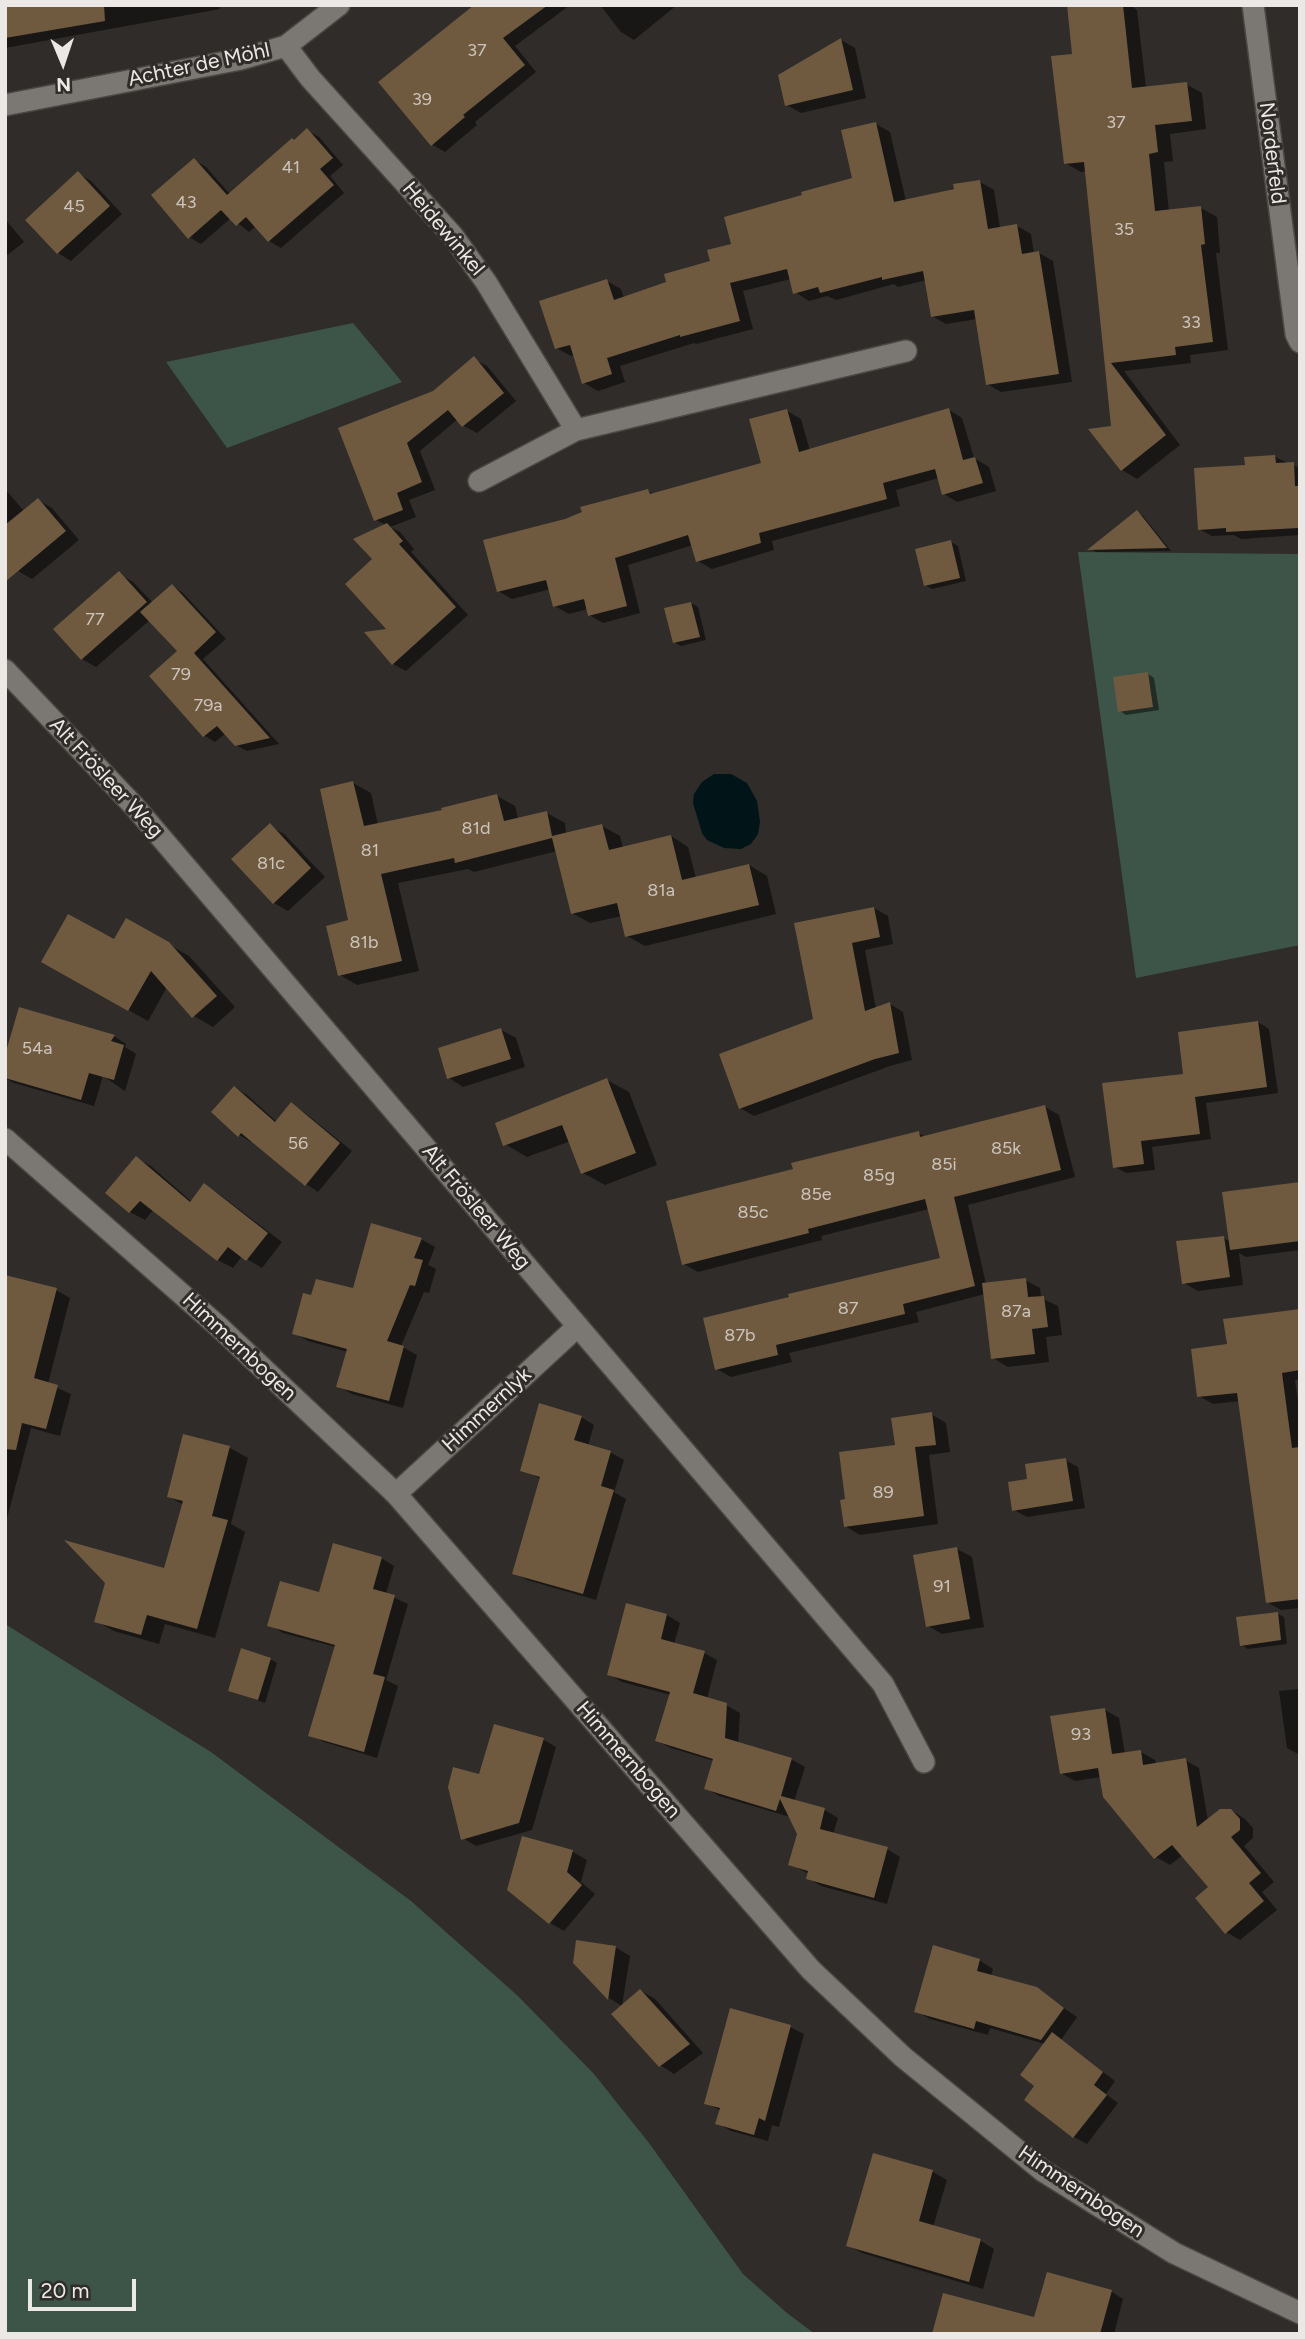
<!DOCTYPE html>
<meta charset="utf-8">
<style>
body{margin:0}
#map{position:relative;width:1305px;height:2339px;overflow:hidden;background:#2f2c29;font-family:Figtree,sans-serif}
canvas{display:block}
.frame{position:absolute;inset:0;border:7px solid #ebe8e6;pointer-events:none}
.north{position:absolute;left:28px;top:28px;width:70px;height:70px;-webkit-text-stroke:5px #2f2c29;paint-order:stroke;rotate:178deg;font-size:19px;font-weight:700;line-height:28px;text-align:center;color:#ebe8e6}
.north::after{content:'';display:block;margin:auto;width:24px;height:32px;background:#ebe8e6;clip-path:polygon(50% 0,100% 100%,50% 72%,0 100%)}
.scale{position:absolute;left:28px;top:2279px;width:108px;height:32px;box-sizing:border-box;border:4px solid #ebe8e6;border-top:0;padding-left:9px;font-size:21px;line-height:24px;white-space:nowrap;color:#ebe8e6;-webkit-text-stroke:5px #2f2c29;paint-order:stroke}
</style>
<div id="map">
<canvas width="1305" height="2339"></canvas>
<div class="frame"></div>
<div class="north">N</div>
<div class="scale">20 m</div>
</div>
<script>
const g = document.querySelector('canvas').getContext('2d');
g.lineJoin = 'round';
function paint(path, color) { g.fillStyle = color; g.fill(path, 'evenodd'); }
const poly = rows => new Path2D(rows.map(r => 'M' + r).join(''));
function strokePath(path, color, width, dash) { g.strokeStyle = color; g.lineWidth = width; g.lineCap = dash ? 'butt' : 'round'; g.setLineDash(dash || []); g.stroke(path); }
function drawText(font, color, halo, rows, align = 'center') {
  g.font = font + ' Figtree,sans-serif'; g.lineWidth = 6; g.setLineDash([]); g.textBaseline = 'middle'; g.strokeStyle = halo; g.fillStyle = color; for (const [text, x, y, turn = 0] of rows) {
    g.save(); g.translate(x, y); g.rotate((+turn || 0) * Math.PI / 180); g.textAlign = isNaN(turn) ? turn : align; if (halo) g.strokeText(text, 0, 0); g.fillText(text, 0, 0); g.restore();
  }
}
const green = poly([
 [353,323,402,382,227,448,166,362],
 [1078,552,1300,554,1300,945,1136,978],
 [5,1624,211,1752,411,1901,518,1996,594,2074,649,2143,743,2274,787,2313,815,2334,5,2334]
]);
const water = poly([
 [714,774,731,774,747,783,757,801,760,822,758,834,751,844,741,849,724,848,707,840,702,833,693,803,694,794,702,782]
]);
const shadow = poly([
 [5,5,219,5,220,9,5,48],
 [477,5,570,5,515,46,536,72,475,122,477,125,445,152,433,145],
 [600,5,677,5,634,40,621,32],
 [1080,5,1130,5,1137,10,1146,88,1186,84,1202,93,1206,129,1170,134,1173,161,1164,162,1169,212,1201,208,1217,217,1220,253,1216,253,1228,350,1190,355,1191,363,1124,371,1180,445,1137,479,1122,470,1113,427,1087,171,1081,172,1065,163,1078,86],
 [841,40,855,48,866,98,801,113,787,105],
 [876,124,890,132,906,201,980,182,994,190,1000,228,1017,226,1031,234,1034,254,1039,253,1053,261,1072,382,1001,392,987,384,977,319,946,324,932,316,927,280,898,287,894,284,836,300,827,296,809,301,795,292,791,279,743,291,753,329,696,344,694,343,620,366,625,382,598,391,584,383,575,355,571,356,556,348,607,281,621,289,624,298,668,283,713,262,804,197,854,179],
 [307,130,319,137,343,165,330,176,344,193,281,248,269,241,256,226,249,232,231,218,201,244,189,237,194,160,206,167,230,194],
 [78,173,91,181,122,214,71,261,58,253,28,220],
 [5,219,24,242,5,257],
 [474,359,487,366,516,401,477,433,464,426,458,419,420,451,435,490,409,500,416,517,390,527,400,532,414,549,411,552,468,615,406,671,393,664,389,630,374,559,386,525,376,520,341,429,434,393],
 [949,410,962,418,974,458,989,467,996,491,957,502,944,494,939,478,896,490,900,506,772,541,774,550,712,569,698,561,693,545,628,565,640,613,603,623,589,615,588,609,569,614,555,606,551,589,512,599,498,591,565,520,648,491,655,495,764,464,787,411,801,419,810,451],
 [1275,457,1300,468,1300,535,1241,539,1234,535,1212,536,1199,529,1247,467],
 [5,489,24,511,38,500,52,508,79,540,32,579,18,571,5,555],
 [1137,512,1143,516,1171,551,1096,552,1091,549],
 [951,542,958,546,966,581,932,589,925,585],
 [119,574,133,582,153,603,173,586,183,593,226,639,203,659,279,744,247,751,236,745,226,733,215,742,205,736,151,676,179,651,150,620,96,667,82,659],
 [691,603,698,607,706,640,681,646,674,642],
 [1148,674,1154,678,1159,710,1126,715,1120,711],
 [353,783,371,793,378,825,444,811,497,796,515,806,518,819,547,813,565,823,566,834,602,826,620,836,623,848,671,836,688,847,696,878,749,865,767,876,776,914,645,946,627,936,622,916,590,923,572,913,557,851,474,872,468,869,398,883,419,971,357,985,340,975,350,922],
 [270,826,284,834,325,877,288,911,274,903],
 [874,908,888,916,893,944,865,950,876,1009,890,1004,903,1012,912,1060,890,1066,754,1116,740,1108,815,1020,796,924],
 [127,920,189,956,235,1007,213,1027,194,1016,167,987,148,1021,43,962,115,942],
 [1258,1022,1269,1029,1278,1093,1206,1103,1211,1139,1152,1147,1155,1170,1126,1173,1115,1167,1185,1075],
 [501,1030,516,1038,525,1067,463,1087,449,1078],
 [114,1036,126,1044,125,1047,136,1054,125,1091,103,1076,94,1106,14,1083,5,1078,5,1062],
 [607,1080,629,1092,657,1165,605,1185,583,1173,571,1141,527,1157,505,1144],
 [235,1088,247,1095,277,1122,292,1105,304,1112,352,1151,318,1192,306,1184,253,1140,251,1142,239,1135],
 [1045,1107,1059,1115,1075,1177,968,1205,986,1284,1025,1280,1040,1288,1041,1298,1058,1306,1062,1335,1046,1337,1049,1362,1008,1367,993,1358,985,1294,916,1312,919,1322,789,1353,792,1362,731,1377,717,1369,942,1260,929,1209,821,1236,822,1240,698,1272,684,1264,795,1170,918,1133,926,1137],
 [136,1158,151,1166,192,1202,204,1186,219,1194,282,1242,262,1268,242,1256,233,1268,218,1260,154,1209,145,1220,130,1212],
 [1300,1184,1300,1250,1246,1257,1239,1253,1243,1285,1198,1291,1184,1283,1224,1238,1231,1242],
 [421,1239,435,1247,428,1265,436,1269,429,1293,424,1292,401,1346,417,1355,403,1408,352,1394,338,1386,348,1352,308,1341,294,1333,313,1298,354,1290],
 [5,1277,56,1290,70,1298,48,1384,71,1394,60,1436,31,1428,6,1522],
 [1300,1310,1300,1379,1295,1380,1300,1415,1300,1608,1281,1610,1267,1602,1240,1401,1213,1404,1199,1396,1229,1345],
 [931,1414,946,1423,950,1452,929,1455,938,1524,860,1535,845,1526,897,1446],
 [581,1417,594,1425,588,1446,610,1452,624,1460,614,1492,626,1499,596,1600,527,1580,514,1573,541,1479,522,1470],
 [184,1436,230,1448,248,1458,231,1524,245,1532,215,1638,165,1624,159,1644,114,1631,96,1621,165,1570,184,1505,169,1497],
 [1065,1460,1078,1467,1085,1508,1027,1517,1014,1510,1029,1480],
 [957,1549,972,1557,984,1627,942,1634,928,1626],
 [381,1558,394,1566,386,1594,408,1604,386,1680,398,1686,377,1758,324,1742,310,1735,336,1647,283,1633,270,1625],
 [627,1605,667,1615,680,1623,674,1644,704,1653,717,1660,707,1699,726,1705,740,1713,738,1744,791,1759,805,1767,794,1802,825,1810,838,1818,833,1834,887,1849,900,1857,887,1904,821,1886,808,1878,809,1874,790,1864,799,1834,790,1817,719,1796,706,1788,714,1761,671,1748,657,1741,671,1695,622,1682,609,1674],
 [1278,1614,1284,1617,1287,1644,1248,1649,1241,1645],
 [270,1659,277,1663,265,1703,231,1690],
 [1300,1689,1300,1755,1287,1748,1279,1691],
 [1105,1710,1119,1718,1125,1754,1141,1752,1155,1760,1156,1765,1185,1760,1199,1768,1208,1821,1231,1810,1245,1819,1253,1828,1253,1838,1244,1846,1274,1882,1262,1892,1277,1910,1240,1940,1226,1932,1210,1888,1183,1855,1170,1865,1156,1857,1101,1777,1075,1781,1061,1773],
 [495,1726,544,1740,556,1747,532,1830,476,1846,463,1838],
 [523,1838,573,1852,587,1860,581,1882,595,1894,564,1931,550,1923],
 [615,1947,630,1956,622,2006,609,1998,575,1962],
 [979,1960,993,1969,991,1976,1036,1989,1077,2017,1061,2040,1115,2081,1106,2094,1118,2103,1087,2144,1074,2137,1037,2086,1045,2044,990,2028,988,2035,930,2019,916,2011],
 [641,1991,655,1999,703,2053,674,2074,660,2065],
 [790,2027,804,2034,779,2127,772,2125,768,2141,731,2131,717,2123,721,2111,706,2103],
 [874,2155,933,2172,947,2180,933,2227,981,2241,994,2249,983,2289,862,2253,848,2245],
 [1048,2274,1112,2292,1123,2299,1114,2334,934,2334,1035,2319]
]);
const building = poly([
 [5,5,104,5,105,21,5,38],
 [474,5,548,5,503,38,525,65,463,115,465,117,431,146,378,82],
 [1067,5,1123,5,1132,88,1187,82,1192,121,1155,125,1158,152,1149,154,1155,211,1201,206,1205,244,1201,245,1213,342,1175,347,1176,355,1111,363,1166,435,1121,471,1088,429,1111,426,1084,162,1064,164,1051,56,1072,54],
 [841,38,853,90,785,106,778,75],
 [876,122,894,202,954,189,953,184,980,180,988,229,1017,224,1022,254,1039,251,1059,374,986,385,974,310,931,317,923,271,882,280,882,277,820,293,818,287,793,294,787,269,730,283,740,321,680,337,680,335,607,358,612,374,582,384,570,345,555,349,539,301,607,279,614,300,666,282,664,274,710,261,707,250,731,244,724,217,802,195,801,192,852,178,841,130],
 [307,128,333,158,320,169,334,185,268,242,246,217,236,226,221,210,188,239,151,195,194,158,227,195,292,138,294,140],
 [78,171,110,206,57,254,25,220],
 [474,356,504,393,462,427,448,410,407,443,422,482,397,493,403,510,374,521,338,428,433,391],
 [949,408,963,460,975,457,983,483,942,495,935,469,883,483,887,499,759,533,761,543,696,562,688,535,631,553,615,558,627,606,588,616,584,599,553,607,546,580,497,592,483,540,565,519,582,512,580,507,648,489,650,494,761,463,749,419,787,409,799,452],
 [1275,455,1276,463,1294,462,1295,486,1300,486,1298,528,1226,532,1226,528,1198,530,1194,468,1245,465,1244,457],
 [38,498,66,531,5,582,5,525],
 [1137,510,1167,548,1087,550],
 [387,523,403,541,399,544,456,607,392,665,364,632,386,629,345,584,372,559,353,539],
 [951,540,960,578,924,586,915,549],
 [119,571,147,602,81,660,53,629],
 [172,584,216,632,194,653,270,738,235,746,217,726,203,737,149,676,177,651,140,612],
 [691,602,700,637,673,643,664,608],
 [1148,672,1153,707,1118,712,1113,677],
 [353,781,364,826,442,810,441,808,497,794,504,821,547,811,552,836,602,824,609,850,671,835,682,880,749,864,759,905,625,937,617,903,571,914,552,838,455,863,454,858,381,874,402,961,338,976,326,926,348,920,320,789],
 [270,823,311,868,273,904,231,859],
 [874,907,880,937,852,943,865,1011,890,1002,899,1053,875,1059,739,1109,719,1054,813,1019,794,923],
 [68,914,114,939,126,918,169,942,217,996,192,1018,151,971,128,1011,41,962],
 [19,1007,115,1035,111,1041,124,1045,114,1080,89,1073,81,1100,5,1078,5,1055],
 [1258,1021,1267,1087,1195,1097,1200,1134,1141,1141,1144,1164,1113,1168,1102,1083,1183,1074,1178,1032],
 [501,1028,511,1059,447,1079,438,1048],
 [607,1078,636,1153,581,1174,562,1125,503,1146,495,1123],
 [234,1086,275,1122,291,1102,340,1143,305,1186,241,1133,238,1137,211,1112],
 [1045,1105,1061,1170,954,1197,975,1286,903,1304,905,1314,776,1345,778,1355,715,1370,703,1318,789,1297,788,1294,940,1258,925,1199,808,1229,809,1233,682,1265,666,1201,793,1169,791,1163,919,1131,920,1137],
 [136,1156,190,1202,204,1183,268,1233,246,1261,228,1247,217,1261,140,1201,129,1213,105,1193],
 [1300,1182,1300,1241,1230,1250,1222,1192],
 [371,1223,422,1238,414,1258,423,1260,415,1286,410,1285,387,1341,404,1346,389,1401,336,1387,347,1349,292,1334,303,1293,311,1295,316,1279,353,1288],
 [1224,1236,1230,1277,1182,1284,1176,1241],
 [5,1275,57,1288,34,1378,58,1385,46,1429,22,1423,16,1450,5,1449],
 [1026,1278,1028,1297,1044,1296,1048,1327,1032,1329,1035,1354,991,1359,982,1283],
 [1300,1309,1300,1370,1282,1373,1292,1448,1300,1447,1300,1599,1266,1603,1237,1393,1197,1397,1191,1349,1227,1344,1223,1319],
 [539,1403,582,1416,574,1440,611,1451,601,1486,614,1490,583,1594,512,1574,540,1477,520,1471],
 [932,1412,936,1445,915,1447,924,1516,844,1527,840,1500,845,1499,839,1452,895,1445,891,1418],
 [183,1434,230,1446,212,1516,228,1520,197,1629,147,1615,141,1635,94,1622,105,1583,64,1540,164,1568,183,1501,167,1497],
 [1066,1458,1073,1501,1012,1511,1008,1482,1027,1479,1025,1464],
 [333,1543,382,1557,373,1589,395,1595,373,1674,385,1677,364,1752,308,1736,335,1645,267,1626,280,1581,319,1592],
 [957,1547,970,1619,926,1627,913,1555],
 [626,1603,667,1614,661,1639,705,1651,693,1693,727,1703,725,1738,792,1758,781,1796,825,1808,820,1829,888,1847,874,1898,806,1879,808,1871,788,1865,797,1834,780,1799,776,1811,704,1789,713,1759,655,1741,670,1692,607,1675],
 [1278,1612,1281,1640,1240,1646,1236,1617],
 [241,1648,271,1658,258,1700,228,1691],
 [1105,1708,1112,1754,1141,1750,1143,1765,1186,1758,1197,1827,1220,1809,1231,1809,1240,1819,1240,1830,1231,1837,1261,1873,1249,1883,1264,1901,1225,1934,1195,1898,1208,1887,1172,1845,1154,1859,1103,1797,1098,1768,1060,1774,1050,1716],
 [494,1724,544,1738,519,1823,461,1840,448,1787,453,1767,479,1774],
 [522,1836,573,1850,567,1872,582,1885,549,1924,507,1890],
 [576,1940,616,1946,608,2000,573,1963],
 [933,1945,980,1959,977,1971,1037,1987,1064,2008,1041,2040,976,2021,974,2029,914,2012],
 [640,1989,690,2044,659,2067,611,2014],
 [730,2008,791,2025,765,2121,759,2118,754,2135,715,2124,720,2108,704,2104],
 [1052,2032,1103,2072,1094,2085,1107,2095,1073,2138,1024,2100,1034,2086,1020,2075],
 [873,2153,933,2170,919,2221,981,2239,969,2282,846,2246],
 [1047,2272,1112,2290,1100,2334,932,2334,943,2293,1034,2317]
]);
const street = poly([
 [1253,5,1296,334,1300,342],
 [286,46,310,78,453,236,486,282,576,430],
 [5,105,241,59,286,46,339,5],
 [479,481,576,430,906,351],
 [5,670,135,807,883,1684,924,1762],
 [5,1139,218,1326,396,1494,811,1970,903,2057,1043,2171,1174,2253,1300,2313],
 [396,1494,578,1326]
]);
const numberNames = [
 ["37",477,51],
 ["39",422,100],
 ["37",1116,123],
 ["41",291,168],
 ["43",186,203],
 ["45",74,207],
 ["35",1124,230],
 ["33",1191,323],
 ["77",95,620],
 ["79",181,675],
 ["79a",208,706],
 ["81d",476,829],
 ["81",370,851],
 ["81c",271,864],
 ["81a",661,891],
 ["81b",364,943],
 ["54a",37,1049],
 ["56",298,1144],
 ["85k",1006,1149],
 ["85i",944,1165],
 ["85g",879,1176],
 ["85e",816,1195],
 ["85c",753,1213],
 ["87",848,1309],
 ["87a",1016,1312],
 ["87b",740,1336],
 ["89",883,1493],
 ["91",942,1587],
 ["93",1081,1735]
];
const streetNames = [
 ["Achter de Möhl",199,65,-12],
 ["Norderfeld",1272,153,83],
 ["Heidewinkel",443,229,50],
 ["Alt Frösleer Weg",106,778,47],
 ["Alt Frösleer Weg",476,1207,50],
 ["Himmernbogen",239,1347,43],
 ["Himmernlyk",487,1410,-43],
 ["Himmernbogen",628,1760,49],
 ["Himmernbogen",1081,2192,34]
];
paint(green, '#3d5448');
paint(water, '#011418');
paint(shadow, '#0007');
paint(building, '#6f5a40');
strokePath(street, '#4a4745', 24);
strokePath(street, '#7b7773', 21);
drawText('18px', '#ccc4bc', null, numberNames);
drawText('21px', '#ebe8e6', '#2f2c29', streetNames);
</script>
